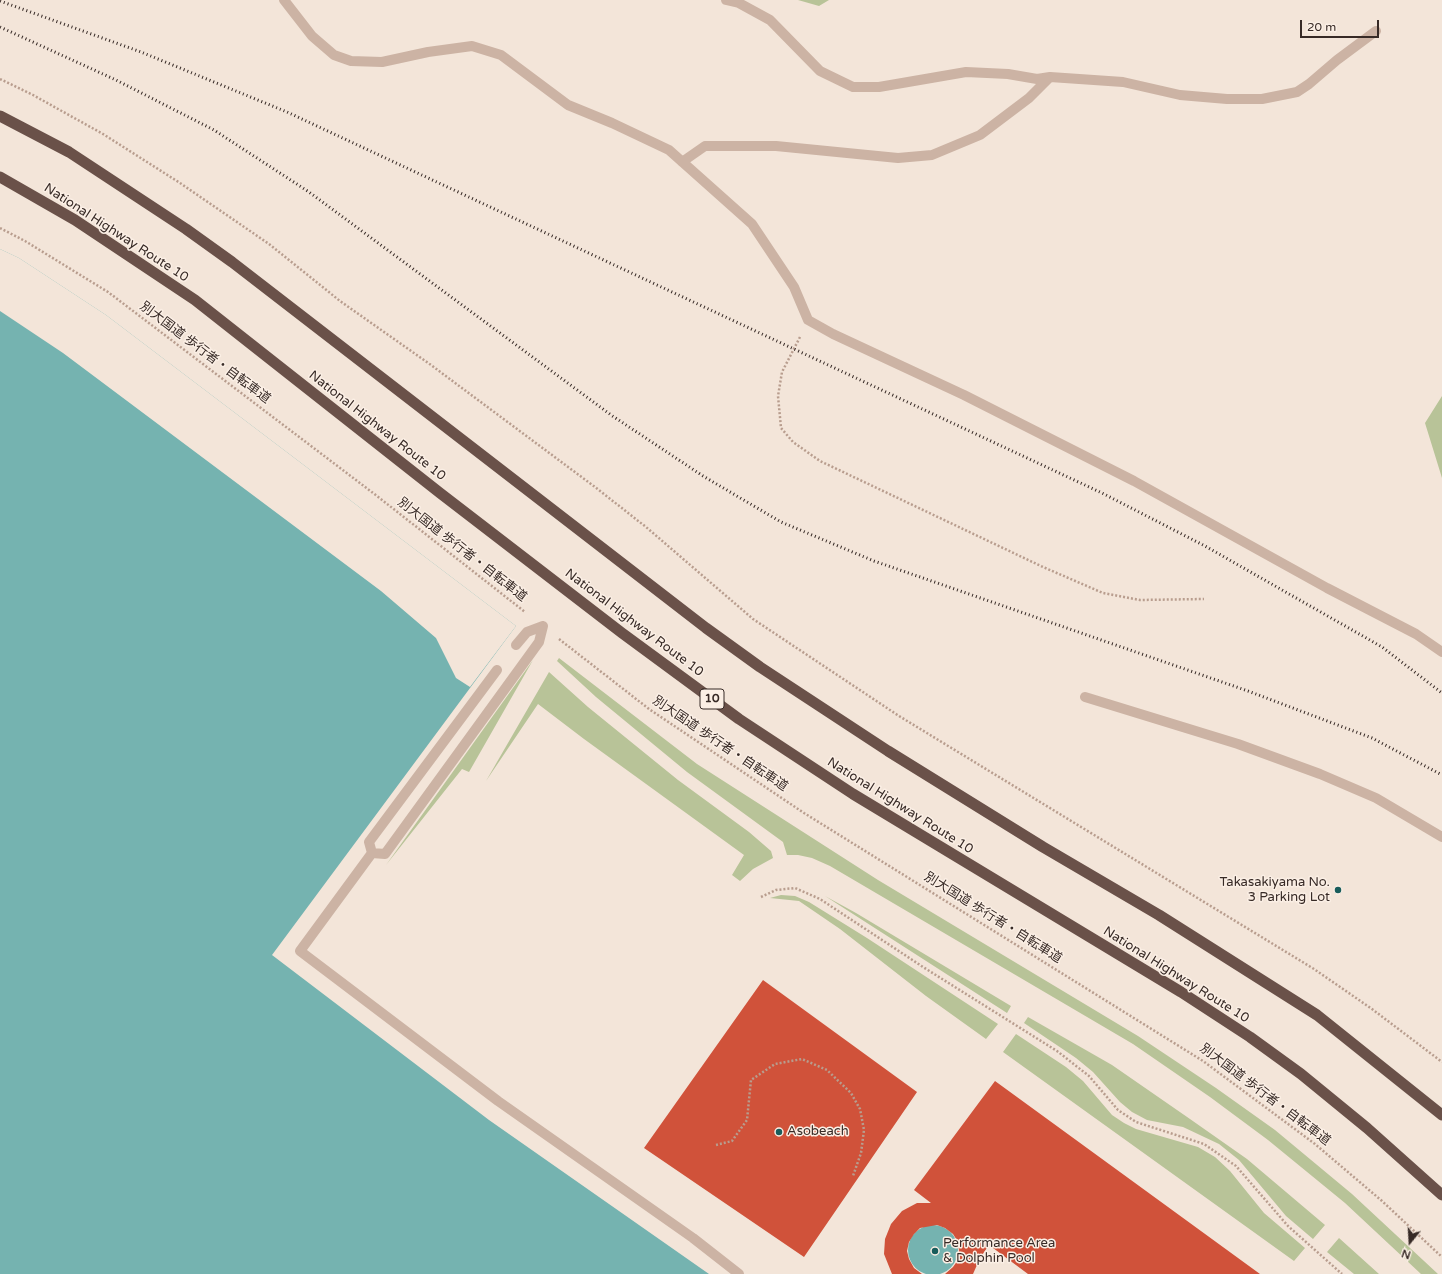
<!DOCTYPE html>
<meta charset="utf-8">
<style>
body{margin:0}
#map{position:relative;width:1442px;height:1274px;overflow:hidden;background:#f3e5d9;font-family:"Varela Round",sans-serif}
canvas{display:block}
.north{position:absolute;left:1390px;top:1222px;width:40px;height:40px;-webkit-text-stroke:3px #fbefe5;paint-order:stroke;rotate:198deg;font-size:11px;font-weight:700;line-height:16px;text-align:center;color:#372a26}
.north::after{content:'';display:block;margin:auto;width:14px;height:18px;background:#372a26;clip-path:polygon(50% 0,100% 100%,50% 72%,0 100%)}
.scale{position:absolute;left:1300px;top:20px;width:79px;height:18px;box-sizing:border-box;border:2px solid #372a26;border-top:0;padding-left:5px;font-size:12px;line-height:14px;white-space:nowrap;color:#372a26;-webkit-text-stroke:3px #fbefe5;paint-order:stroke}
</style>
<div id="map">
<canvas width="1442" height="1274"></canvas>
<div class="north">N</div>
<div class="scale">20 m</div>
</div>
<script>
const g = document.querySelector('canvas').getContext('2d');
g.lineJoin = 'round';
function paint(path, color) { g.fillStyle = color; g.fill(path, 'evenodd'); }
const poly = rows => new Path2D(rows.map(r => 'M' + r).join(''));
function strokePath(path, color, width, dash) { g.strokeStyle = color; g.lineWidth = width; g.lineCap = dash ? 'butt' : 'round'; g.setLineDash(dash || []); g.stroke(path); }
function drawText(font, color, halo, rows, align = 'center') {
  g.font = font + ' "Varela Round","Noto Sans JP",sans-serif'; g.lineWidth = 3; g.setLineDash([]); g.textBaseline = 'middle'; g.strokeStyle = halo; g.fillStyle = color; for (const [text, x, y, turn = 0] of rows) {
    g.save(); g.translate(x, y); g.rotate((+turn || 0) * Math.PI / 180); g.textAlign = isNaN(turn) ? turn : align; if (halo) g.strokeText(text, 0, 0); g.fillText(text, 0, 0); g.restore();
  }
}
const green = poly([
 [798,0,829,0,819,6],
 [1442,396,1442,478,1425,423],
 [559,658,697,764,878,880,1138,1036,1216,1088,1275,1130,1352,1194,1438,1274,1421,1274,1345,1203,1268,1140,1210,1097,1133,1044,830,866,812,858,798,855,787,855,783,842,687,772,596,697,557,661],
 [533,660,469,772,462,769,386,865],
 [549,672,588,707,678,780,749,832,771,851,773,858,753,869,740,881,732,875,744,855,584,739,538,704,486,781],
 [781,895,795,896,809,902,867,938,998,1024,986,1039,926,996,840,929,799,901,770,898],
 [825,896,856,913,1011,1006,1007,1013],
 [1028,1017,1112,1065,1190,1119,1247,1159,1325,1225,1313,1239,1286,1216,1239,1160,1219,1144,1183,1127,1147,1120,1132,1112,1120,1102,1093,1072,1076,1058,1024,1023],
 [1016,1034,1066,1067,1083,1081,1112,1115,1124,1123,1136,1129,1198,1147,1215,1157,1230,1171,1264,1213,1305,1248,1294,1261,1003,1052],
 [1339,1238,1379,1274,1354,1274,1327,1252]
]);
const water = poly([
 [0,249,19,258,106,315,516,626,272,955,489,1120,709,1274,0,1274],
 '908 1250a25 25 0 1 1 50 0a25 25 0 1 1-50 0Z'
]);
const pier = poly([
 [0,249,19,258,106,315,516,626,470,687,456,678,436,638,381,591,63,353,0,311]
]);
const building = poly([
 [763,980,917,1092,804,1257,644,1148],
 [995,1081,1260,1274,1028,1274,989,1245,980,1258,973,1274,945,1274,953,1267,958,1260,959,1251,958,1242,953,1234,945,1228,937,1225,920,1228,914,1234,909,1242,907,1251,909,1259,914,1268,922,1274,892,1274,884,1254,885,1239,891,1224,902,1211,917,1203,931,1203,914,1190]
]);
const path = poly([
 [0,79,33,95,103,134,180,183,269,244,340,301,431,365,595,487,646,527,753,619,899,716,1314,969,1372,1009,1442,1062],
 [0,228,25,241,108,292,377,496,525,612],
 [800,337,782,372,778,396,781,428,793,442,820,461,1043,567,1103,593,1140,600,1204,599],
 [559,639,649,709,804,813,1203,1061,1315,1144,1382,1201,1442,1257],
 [761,897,776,890,795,888,820,899,923,967,1057,1051,1089,1076,1118,1110,1136,1122,1204,1144,1236,1166,1288,1226,1342,1274],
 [716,1145,732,1141,747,1120,751,1080,775,1064,802,1059,827,1070,851,1093,860,1109,864,1130,861,1153,853,1176]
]);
const pedestrian = poly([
 [516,645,527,632,543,626],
 [497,670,369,842,372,853,300,951,498,1101,693,1238,739,1274],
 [372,853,385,854,539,642,543,626]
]);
const minor = poly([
 [284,0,312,36,334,55,351,61,382,62,428,52,472,46,501,55,568,105,612,123,669,150,752,224,794,287,808,320,833,334,964,395,1134,481,1327,588,1416,634,1442,652],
 [726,0,739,3,770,20,820,71,853,87,879,87,966,72,1008,74,1037,79,1050,77,1123,82,1180,95,1227,99,1262,99,1297,92,1309,84,1337,60,1376,31],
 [682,162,705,146,776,146,898,158,932,155,980,135,1029,98,1050,77],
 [1085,697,1238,744,1320,774,1376,798,1442,837]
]);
const trunk = poly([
 [0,116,69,152,186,229,232,262,706,628,760,667,888,751,1043,847,1159,915,1317,1015,1442,1115],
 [0,177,75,220,195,300,440,493,622,633,739,719,853,794,1181,992,1250,1037,1301,1074,1367,1128,1442,1195]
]);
const rail = poly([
 [0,1,141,52,287,112,1102,493,1205,546,1382,647,1442,693],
 [0,27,116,80,214,130,309,192,611,415,703,476,781,522,874,561,1248,691,1372,738,1442,775]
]);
const markers = [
 [1338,890,4,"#185c5b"],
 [779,1132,4,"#185c5b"],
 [935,1251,4,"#185c5b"]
];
const shields = [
 [712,699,24]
];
const shieldNames = [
 ["10",712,699]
];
const streetNames = [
 ["National Highway Route 10",116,233,33],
 ["別大国道 歩行者・自転車道",205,353,37],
 ["National Highway Route 10",377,426,38],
 ["別大国道 歩行者・自転車道",462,550,38],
 ["National Highway Route 10",634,623,37],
 ["別大国道 歩行者・自転車道",720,744,34],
 ["National Highway Route 10",900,806,32],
 ["別大国道 歩行者・自転車道",993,918,32],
 ["National Highway Route 10",1176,975,32],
 ["別大国道 歩行者・自転車道",1265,1095,37]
];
const poiNames = [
 ["Takasakiyama No.",1330,883,"right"],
 ["3 Parking Lot",1330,898,"right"],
 ["Asobeach",787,1132],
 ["Performance Area",943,1244],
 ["& Dolphin Pool",943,1259]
];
paint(green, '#b8c398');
paint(water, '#75b3b0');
paint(pier, '#f3e5d9');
paint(building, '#d0523a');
strokePath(path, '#b89d8e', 2.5, [2, 2]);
strokePath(pedestrian, '#ccb3a4', 10);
strokePath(minor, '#ccb3a4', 10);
strokePath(trunk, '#6a5149', 11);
strokePath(rail, '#372a26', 3, [1, 3]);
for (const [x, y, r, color] of markers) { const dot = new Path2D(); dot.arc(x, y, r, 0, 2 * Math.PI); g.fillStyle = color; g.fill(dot); strokePath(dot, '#fbefe5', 1.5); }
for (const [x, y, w] of shields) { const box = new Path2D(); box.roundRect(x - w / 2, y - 10, w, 20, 3); g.fillStyle = '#fbefe5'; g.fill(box); strokePath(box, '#372a26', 1); }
drawText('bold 12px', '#372a26', null, shieldNames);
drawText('13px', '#372a26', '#fbefe5', streetNames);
drawText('13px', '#372a26', '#fbefe5', poiNames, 'left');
</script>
